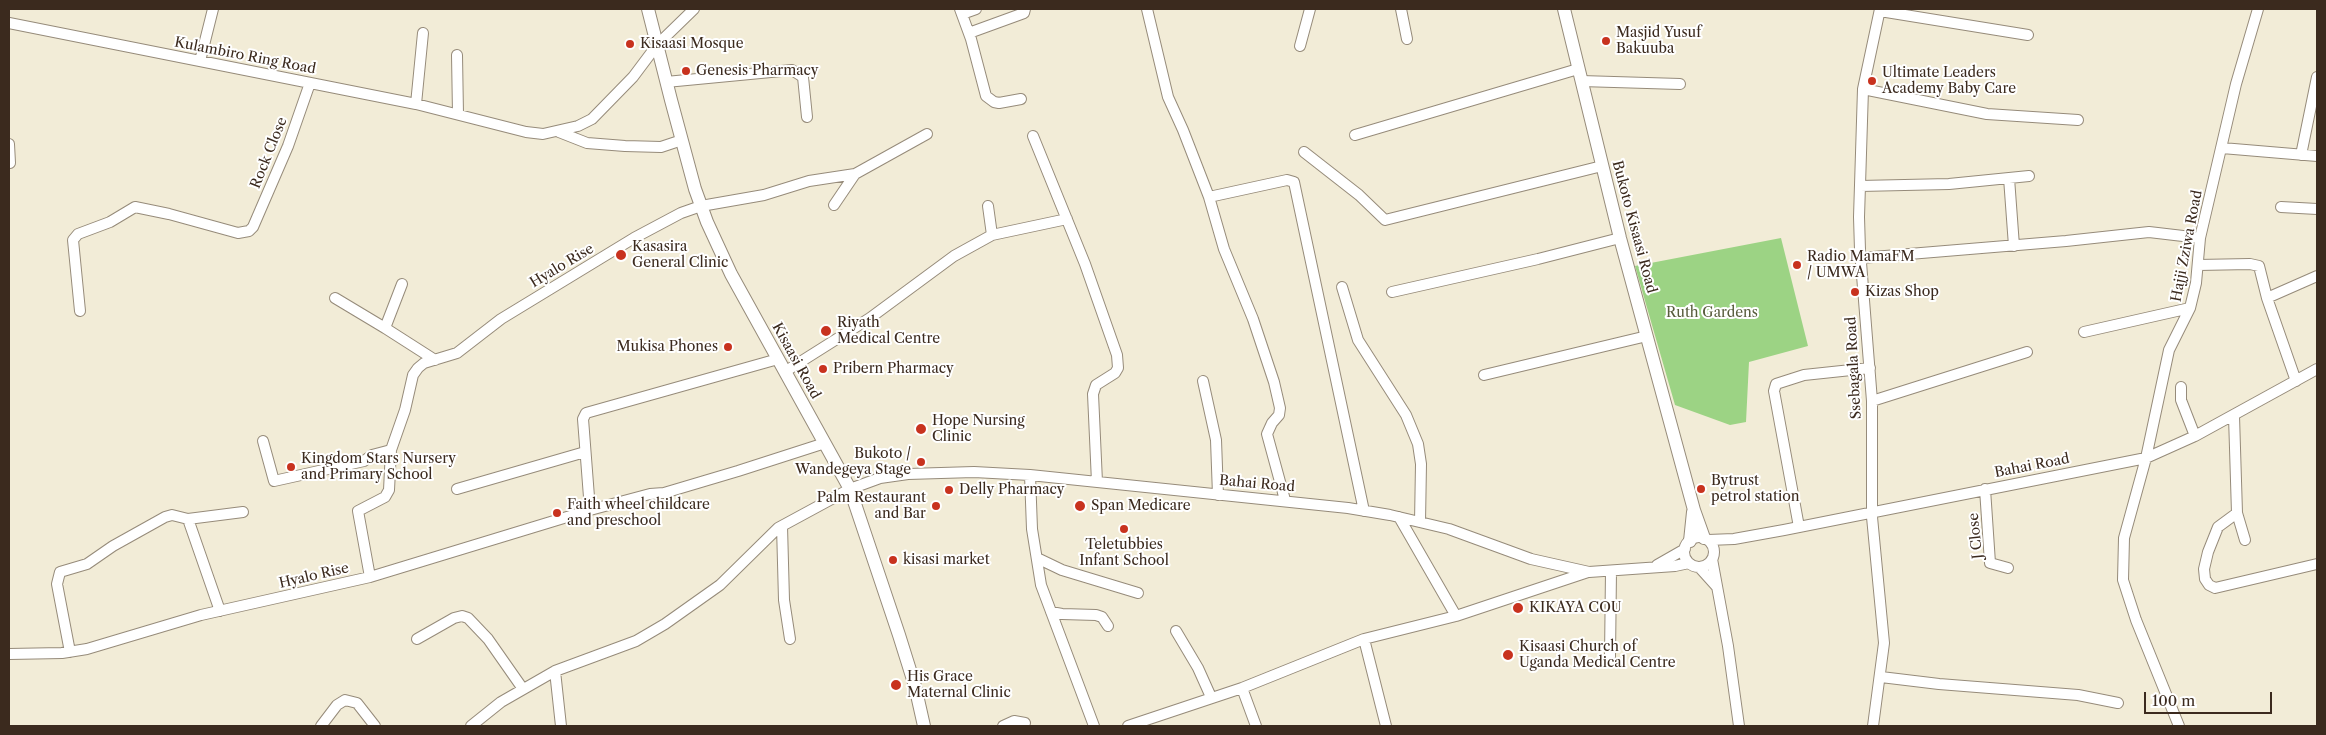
<!DOCTYPE html>
<style>
body{margin:0}
#map{position:relative;width:2326px;height:735px;overflow:hidden;background:#f2ecd7;font-family:"Libre Caslon Text",serif}
canvas{display:block}
.frame{position:absolute;inset:0;border:10px solid #3b2a1e;pointer-events:none}
.scale{position:absolute;left:2144px;top:692px;width:128px;height:22px;box-sizing:border-box;border:2px solid #3b2a1e;border-top:0;padding-left:6px;font-size:15px;line-height:18px;white-space:nowrap;color:#3b2a1e;-webkit-text-stroke:4px #fff;paint-order:stroke}
</style>
<div id="map">
<canvas width="2326" height="735"></canvas>
<div class="frame"></div>
<div class="scale">100 m</div>
</div>
<script>
const g = document.querySelector('canvas').getContext('2d');
g.lineJoin = 'round';
function paint(path, color) { g.fillStyle = color; g.fill(path, 'evenodd'); }
const poly = rows => new Path2D(rows.map(r => 'M' + r).join(''));
function strokePath(path, color, width, dash) { g.strokeStyle = color; g.lineWidth = width; g.lineCap = dash ? 'butt' : 'round'; g.setLineDash(dash || []); g.stroke(path); }
function drawText(font, color, halo, rows, align = 'center') {
  g.font = font + ' "Libre Caslon Text",serif'; g.lineWidth = 4; g.setLineDash([]); g.textBaseline = 'middle'; g.strokeStyle = halo; g.fillStyle = color; for (const [text, x, y, turn = 0] of rows) {
    g.save(); g.translate(x, y); g.rotate((+turn || 0) * Math.PI / 180); g.textAlign = isNaN(turn) ? turn : align; if (halo) g.strokeText(text, 0, 0); g.fillText(text, 0, 0); g.restore();
  }
}
const green = poly([
 [1781,238,1808,346,1749,362,1746,422,1730,425,1675,405,1635,266]
]);
const minor = poly([
 [960,9,971,39,986,96,994,102,999,103,1021,99],
 [1147,9,1168,97,1183,130,1209,197,1224,249,1253,319,1274,382,1280,408,1279,415,1272,423,1267,434,1285,500],
 [1401,9,1407,39],
 [1880,11,2028,35],
 [962,14,976,9],
 [9,23,416,104,526,132,543,134,578,126,592,119,633,77,657,45,694,9],
 [969,33,1024,13,1025,9],
 [1300,46,1310,9],
 [457,55,458,114],
 [200,61,213,9],
 [1581,81,1680,84],
 [666,82,792,70,803,77,807,117],
 [1863,89,1987,114,2078,120],
 [416,104,423,33],
 [559,132,587,143,625,146,661,147,682,140],
 [1355,135,1578,69],
 [1033,136,1085,264,1117,355,1118,368,1115,373,1096,385,1093,394,1097,482],
 [9,144,10,163],
 [2222,148,2317,156],
 [1304,152,1359,195,1385,220,1602,166],
 [2301,155,2317,77],
 [2009,178,2014,246],
 [1860,186,1949,184,2029,176],
 [1209,197,1287,180,1294,182,1364,511],
 [834,205,855,174],
 [2281,207,2317,209],
 [992,235,1067,219],
 [1861,258,2066,241,2149,232,2200,238],
 [2198,265,2250,264,2259,266,2267,298],
 [402,284,385,328,435,360],
 [1342,287,1358,340,1406,415,1418,444,1421,464,1420,522],
 [1392,292,1538,259,1620,238],
 [335,298,385,328],
 [80,311,73,240,78,234,110,222,135,207,169,214,238,233,249,231,253,227,288,146,310,83],
 [2084,332,2190,308],
 [786,371,870,318,954,256,992,235,988,206],
 [1484,375,1647,336],
 [1203,381,1216,440,1218,495],
 [2296,381,2267,298,2317,276],
 [2181,387,2181,400,2195,436],
 [1872,401,2027,352],
 [2234,416,2237,513,2245,540],
 [263,441,274,481,364,461,372,455,391,450],
 [1030,475,1032,529,1041,585,1094,726],
 [457,489,585,452],
 [1985,489,1990,563,2008,568],
 [590,510,583,419,586,413,778,359],
 [2237,513,2218,527,2208,552,2204,569,2205,579,2209,585,2215,588,2317,564],
 [1399,517,1456,616],
 [188,519,220,611],
 [782,526,784,600,790,639],
 [1799,527,1774,391,1776,384,1804,375,1870,368],
 '1684 552a15 15 0 1 1 30 0a15 15 0 1 1-30 0Z',
 [1708,540,1734,539,1784,530,2146,458,2195,436,2317,369],
 [1037,558,1062,570,1138,593],
 [1712,559,1728,646,1739,726],
 [1657,565,1685,549],
 [1699,567,1717,587],
 [370,577,358,511,385,497,389,490,391,450,405,410,413,375,418,368,424,363,457,353,501,319,634,238,681,213,701,206,764,195,809,181,855,174,927,134],
 [1051,612,1062,614,1096,615,1102,617,1108,626],
 [1176,631,1198,668,1211,697],
 [417,639,454,618,462,616,468,618,488,639,523,689],
 [1364,639,1386,726],
 [70,652,57,584,60,572,87,564,113,546,165,517,172,515,188,519,243,512],
 [9,654,62,653,87,649,201,615,370,577,590,510,650,494,664,493,738,471,825,443],
 [1610,657,1611,571],
 [555,671,561,726],
 [1881,677,1939,684,2078,695,2118,703],
 [1242,688,1256,726],
 [321,726,337,705,345,700,357,703,375,726],
 [471,726,501,702,555,671,636,641,665,624,720,585,778,528,850,489,880,478,908,474,974,472,1030,475,1348,508,1390,515,1449,529,1531,559,1589,572,1675,566,1689,563],
 [1003,726,1014,721,1025,723],
 [1128,726,1242,688,1364,639,1456,616,1588,572],
 [1873,726,1884,643,1872,517,1872,401,1860,250,1859,217,1863,89,1880,9],
 [2179,726,2136,620,2123,580,2124,538,2146,458,2169,350,2190,308,2196,283,2200,238,2236,84,2258,9]
]);
const major = poly([
 [648,9,671,100,695,189,707,222,731,274,850,489,899,635,915,686,924,726],
 [1564,9,1620,238,1694,510,1704,538],
 [1690,541,1693,512]
]);
const markers = [
 [1606,41,5,"#c8321e"],
 [630,44,5,"#c8321e"],
 [686,71,5,"#c8321e"],
 [1872,81,5,"#c8321e"],
 [621,255,6,"#c8321e"],
 [1797,265,5,"#c8321e"],
 [1855,292,5,"#c8321e"],
 [826,331,6,"#c8321e"],
 [728,347,5,"#c8321e"],
 [823,369,5,"#c8321e"],
 [921,429,6,"#c8321e"],
 [921,462,5,"#c8321e"],
 [291,467,5,"#c8321e"],
 [1701,489,5,"#c8321e"],
 [949,490,5,"#c8321e"],
 [936,506,5,"#c8321e"],
 [1080,506,6,"#c8321e"],
 [557,513,5,"#c8321e"],
 [1124,529,5,"#c8321e"],
 [893,560,5,"#c8321e"],
 [1518,608,6,"#c8321e"],
 [1508,655,6,"#c8321e"],
 [896,685,6,"#c8321e"]
];
const poiNames = [
 ["Masjid Yusuf",1616,33],
 ["Bakuuba",1616,49],
 ["Kisaasi Mosque",640,44],
 ["Genesis Pharmacy",696,71],
 ["Ultimate Leaders",1882,73],
 ["Academy Baby Care",1882,89],
 ["Kasasira",632,247],
 ["General Clinic",632,263],
 ["Radio MamaFM",1807,257],
 ["/ UMWA",1807,273],
 ["Kizas Shop",1865,292],
 ["Riyath",837,323],
 ["Medical Centre",837,339],
 ["Mukisa Phones",718,347,"right"],
 ["Pribern Pharmacy",833,369],
 ["Hope Nursing",932,421],
 ["Clinic",932,437],
 ["Bukoto /",911,454,"right"],
 ["Wandegeya Stage",911,470,"right"],
 ["Kingdom Stars Nursery",301,459],
 ["and Primary School",301,475],
 ["Bytrust",1711,481],
 ["petrol station",1711,497],
 ["Delly Pharmacy",959,490],
 ["Palm Restaurant",926,498,"right"],
 ["and Bar",926,514,"right"],
 ["Faith wheel childcare",567,505],
 ["and preschool",567,521],
 ["Span Medicare",1091,506],
 ["Teletubbies",1124,545,"center"],
 ["Infant School",1124,561,"center"],
 ["kisasi market",903,560],
 ["KIKAYA COU",1529,608],
 ["Kisaasi Church of",1519,647],
 ["Uganda Medical Centre",1519,663],
 ["His Grace",907,677],
 ["Maternal Clinic",907,693]
];
const streetNames = [
 ["Kulambiro Ring Road",245,56,11],
 ["Rock Close",269,153,-68],
 ["Bukoto Kisaasi Road",1634,227,75],
 ["Hajji Zziwa Road",2187,246,-79],
 ["Hyalo Rise",562,266,-31],
 ["Kisaasi Road",796,361,61],
 ["Ssebagala Road",1854,368,-93],
 ["Bahai Road",2032,466,-11],
 ["Bahai Road",1257,484,5],
 ["J Close",1976,536,-96],
 ["Hyalo Rise",314,576,-13]
];
const parkNames = [
 ["Ruth Gardens",1712,313]
];
paint(green, '#9cd384');
strokePath(minor, '#968b7a', 12);
strokePath(major, '#968b7a', 14);
strokePath(minor, '#fff', 10);
strokePath(major, '#fff', 12);
for (const [x, y, r, color] of markers) { const dot = new Path2D(); dot.arc(x, y, r, 0, 2 * Math.PI); g.fillStyle = color; g.fill(dot); strokePath(dot, '#fff', 2); }
drawText('14px', '#3b2a1e', '#fff', poiNames, 'left');
drawText('14px', '#3b2a1e', '#fff', streetNames);
drawText('14px', '#585d3d', '#fff', parkNames);
</script>
